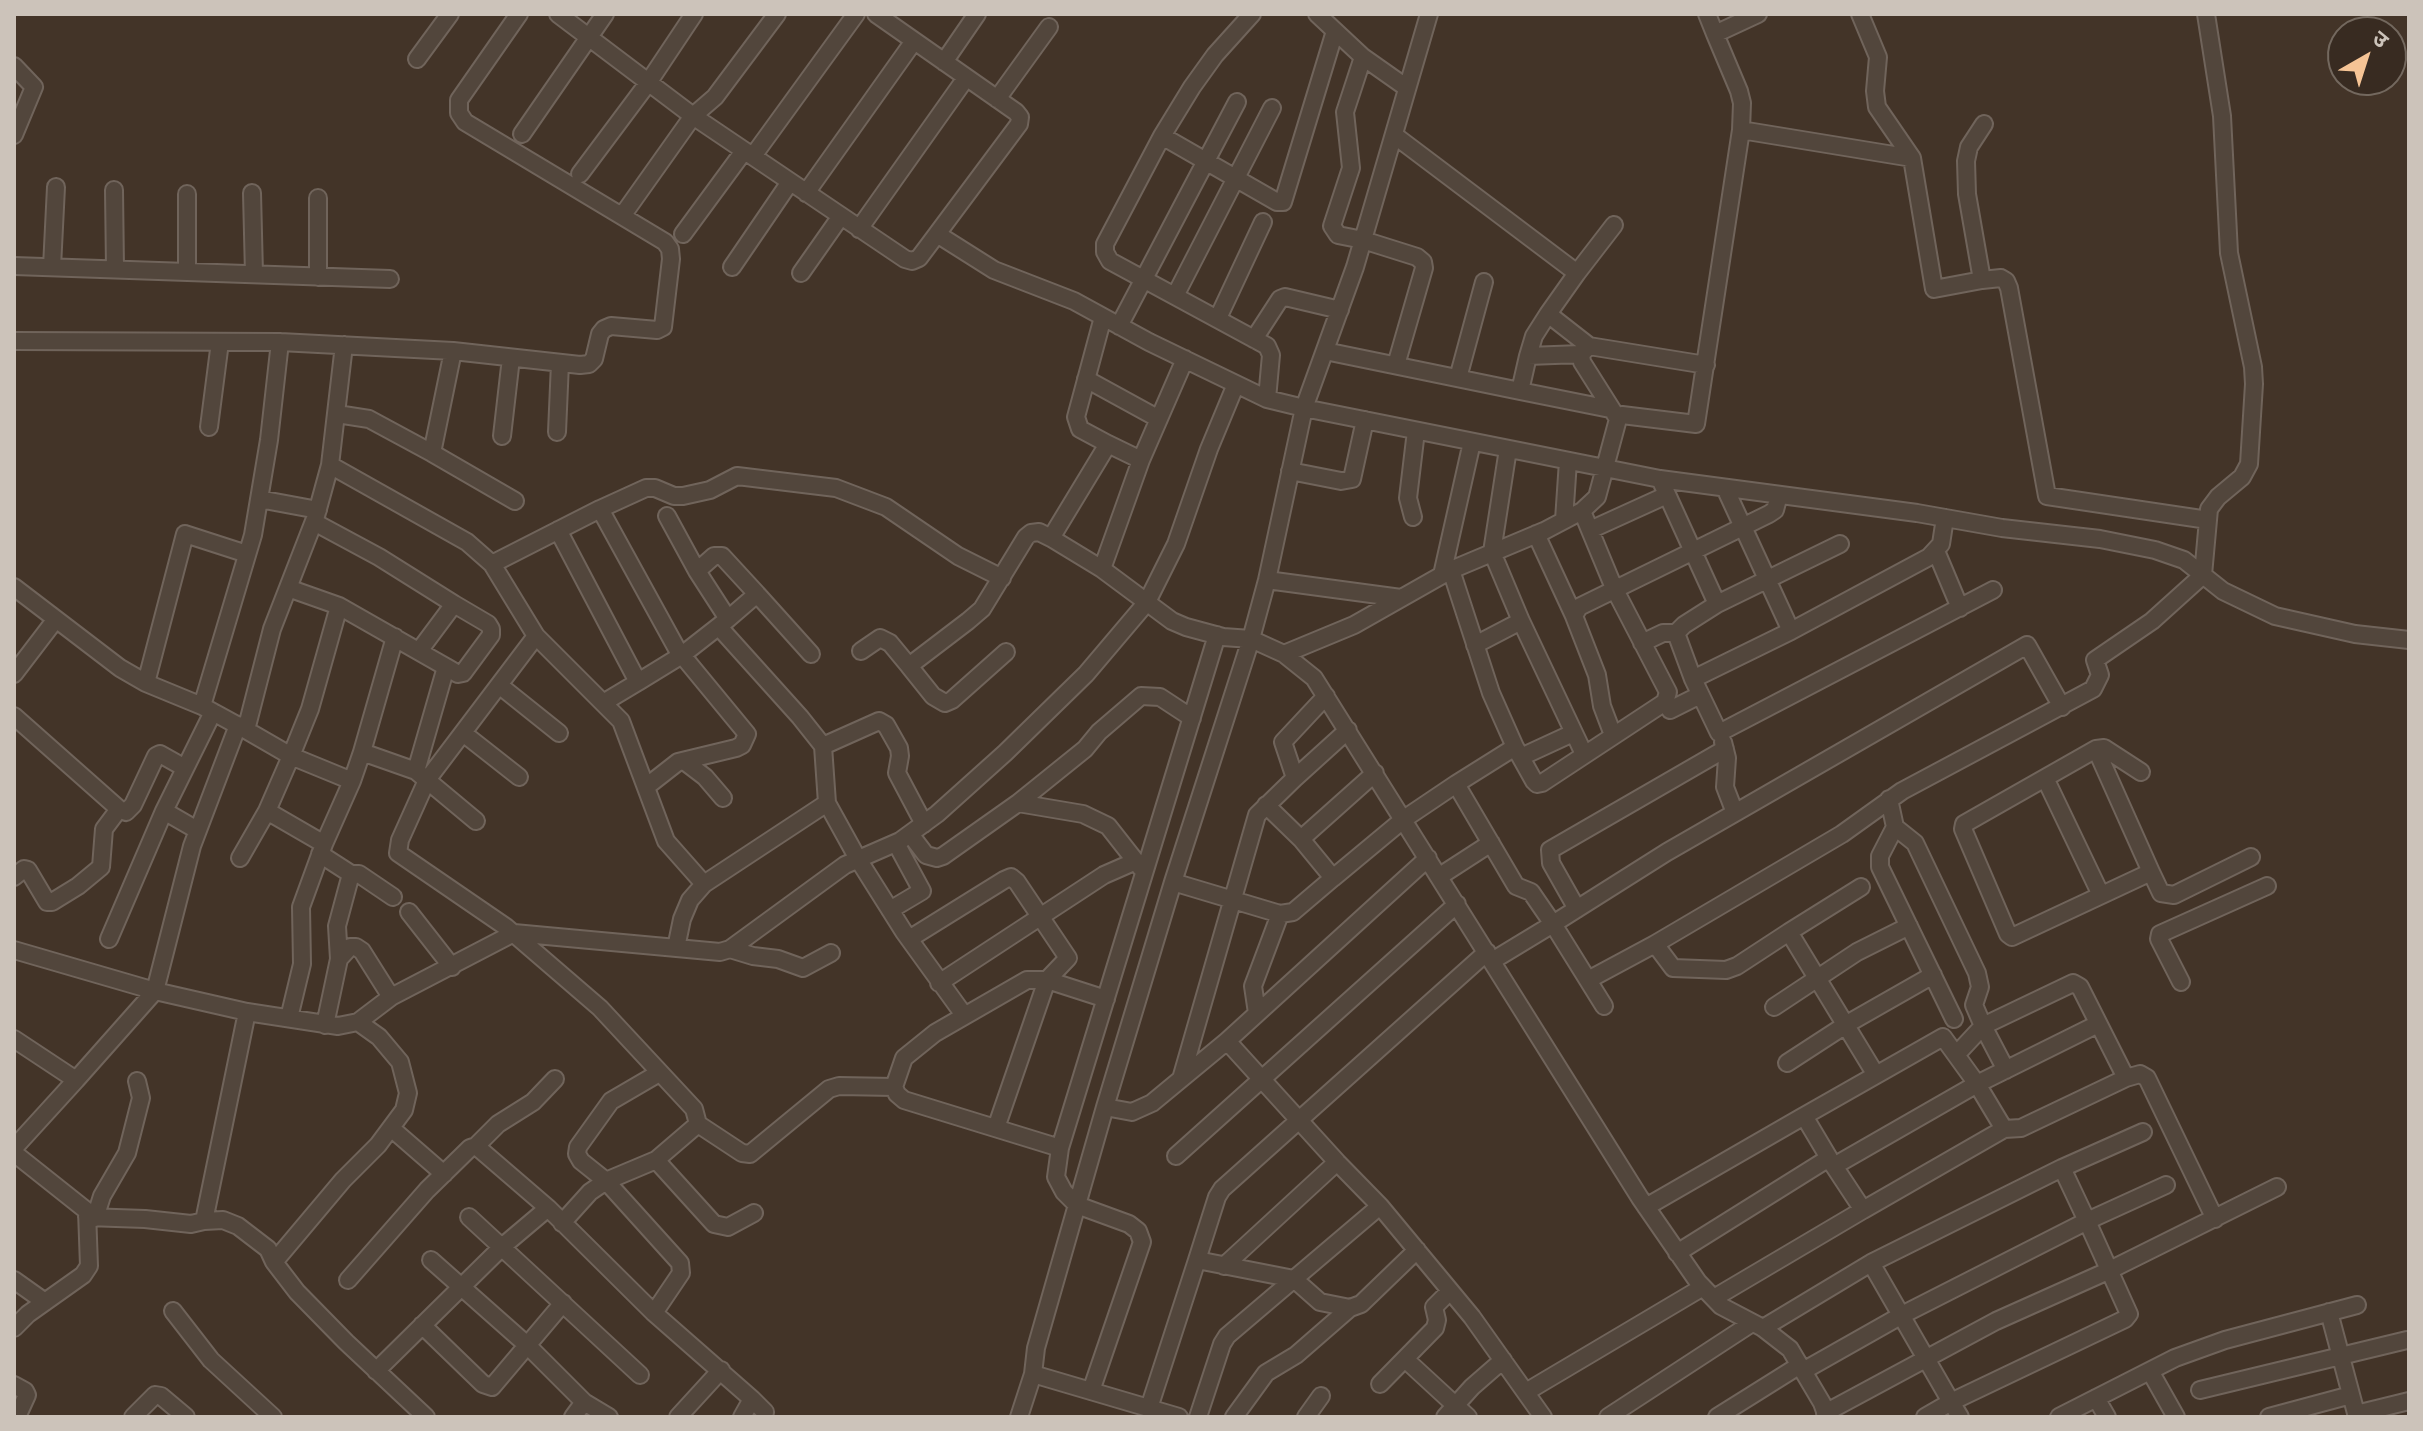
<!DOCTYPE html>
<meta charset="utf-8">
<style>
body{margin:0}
#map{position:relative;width:2423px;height:1431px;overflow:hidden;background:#433428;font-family:Inter,"Noto Sans Devanagari",sans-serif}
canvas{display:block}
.frame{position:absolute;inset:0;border:16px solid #ccc3ba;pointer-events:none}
.north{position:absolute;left:2327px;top:16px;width:80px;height:80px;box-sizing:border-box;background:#382b21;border:2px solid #73685e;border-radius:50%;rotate:39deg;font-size:22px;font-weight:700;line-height:32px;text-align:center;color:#ccc3ba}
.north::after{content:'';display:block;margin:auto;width:28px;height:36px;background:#f6c495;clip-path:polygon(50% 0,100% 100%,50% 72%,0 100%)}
</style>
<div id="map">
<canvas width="2423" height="1431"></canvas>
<div class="frame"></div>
<div class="north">उ</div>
</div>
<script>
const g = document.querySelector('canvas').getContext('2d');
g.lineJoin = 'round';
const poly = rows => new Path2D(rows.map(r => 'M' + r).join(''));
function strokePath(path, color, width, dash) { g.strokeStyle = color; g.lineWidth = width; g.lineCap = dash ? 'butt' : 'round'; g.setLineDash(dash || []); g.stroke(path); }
const minor = poly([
 [558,14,693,116,905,259,912,261,919,258,937,234,994,270,1074,301,1149,342,1267,399,1304,408,1355,267,1429,14],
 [876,14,1016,112,1020,117,1019,124,937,234],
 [1252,14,1215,55,1192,87,1162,136,1105,244,1105,252,1110,261,1267,346,1271,355,1267,399],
 [1317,14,1363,57,1407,88],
 [1707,14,1715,34],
 [1860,14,1878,57,1875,91,1877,107,1912,158,1934,289,1982,280],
 [1363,57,1345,112,1351,168,1332,226,1338,235,1363,240,1417,257,1423,262,1424,268,1396,365],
 [417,59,450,14],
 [944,62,977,14],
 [14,66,34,87,14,135],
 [997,99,1049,27],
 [1984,124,1969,147,1966,161,1967,194,1982,280,2001,278,2006,281,2009,288,2047,496,2208,520],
 [1741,130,1742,103,1739,91,1715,34,1758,14],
 [522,134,605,14],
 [1394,135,1577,273,1548,314,1589,346],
 [1162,136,1277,202,1283,202,1335,31],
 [753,156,856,14],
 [580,174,648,83,694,14],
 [114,190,115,269],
 [252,193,254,274],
 [806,193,914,41],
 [318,198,318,277],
 [622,216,693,116,715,97,777,14],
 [859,229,966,78],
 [683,234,744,151],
 [14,266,390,279],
 [52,267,56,187],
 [732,267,790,182],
 [187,272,187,194],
 [801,273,841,216],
 [1577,273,1614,225],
 [1175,296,1272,108],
 [1103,317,1076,417,1080,429,1108,444,1141,460,1185,359],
 [1218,318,1263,222],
 [1119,326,1237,102],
 [1254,339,1280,299,1285,297,1340,310],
 [14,341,280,342,453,351,580,365,589,364,594,359,600,334,604,329,611,326,657,330,663,327,671,259,670,249,665,242,465,122,459,113,459,100,519,14],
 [453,351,432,453,515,501],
 [1325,351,1520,391],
 [1581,354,1528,356,1520,391,1610,409],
 [1528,356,1534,336,1548,314],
 [1458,378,1484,282],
 [1086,379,1159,419],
 [337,414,369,419,432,453],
 [1618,419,1582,362,1581,354,1589,346,1706,365],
 [209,427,220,342],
 [557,432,560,363],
 [502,436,511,358],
 [1508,449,1492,552,1521,621],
 [330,465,467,542,492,564,536,636,621,721,666,841,704,884,827,803],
 [1290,471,1341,481,1352,479,1365,420],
 [1660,479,1717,604,1684,625,1676,633,1693,679,1719,733,1993,590],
 [1725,488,1791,631,1929,557,1941,544,1945,518],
 [259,499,318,510],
 [1582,511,1597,497,1618,419,1622,415,1696,424,1741,130,1912,158],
 [1413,517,1408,498,1416,431],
 [1564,520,1568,461],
 [314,522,379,557,454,604,419,651],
 [558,530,638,682,603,703],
 [1590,530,1667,495],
 [1536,534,1574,616],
 [1051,538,1102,569,1172,621,1186,627,1223,637,1251,639,1284,654,1314,678,1640,1198,1698,1282,1721,1306,1763,1328,1790,1349,1822,1403,1827,1417],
 [1936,551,1960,608],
 [492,564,600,509],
 [1102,569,1141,460],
 [1451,570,1544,531,1582,511,1614,588,1668,692,1665,702,1542,783,1537,784,1534,781,1515,747],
 [697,571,714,556,722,556,757,594,728,619],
 [1442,575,1472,442],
 [1267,580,1401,598],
 [14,587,120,668,146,683,202,706,246,730,272,629,316,516,330,465,344,345],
 [288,588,339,606,446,667,416,771,476,821],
 [757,594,811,654],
 [1717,604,1840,544],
 [719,627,800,717,823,746,827,803,858,859,904,932,964,1015],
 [536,636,427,780,400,840,398,853,506,927,600,1008,694,1109,698,1124],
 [1642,643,1663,633,1676,633],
 [1475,645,1521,621,1584,754],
 [861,651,880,638,890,643,909,666,968,621,982,609,1026,537,1031,533,1039,532,1051,538,1108,444],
 [1284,654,1354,625,1451,570,1491,693,1515,747,1456,784],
 [909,666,933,696,945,703,952,700,1006,652],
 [446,667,458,674,463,673,491,635,491,629,488,624,454,604],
 [14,674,56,619],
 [1693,679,1791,631],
 [638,682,682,655,728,619,697,571,667,516],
 [146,683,185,534,247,554],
 [499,685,559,733],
 [202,706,253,535,269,440,280,342],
 [1670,710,1700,695],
 [14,716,119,809,126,812,133,805,156,756,160,754,185,768],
 [246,730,291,756,310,709,339,606],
 [463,733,519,777],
 [1613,735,1602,706,1597,675,1574,616,1579,607,1769,514,1775,510,1779,495],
 [1723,742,1727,758,1725,787,1735,813],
 [823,746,879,721,886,725,899,748,900,756,897,773,924,824],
 [2096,749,2151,872,2012,937,2008,934,1963,829,1964,824,2096,749,2104,748,2141,772],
 [362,752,395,637],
 [1521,757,1573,733],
 [684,761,705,777,723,798],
 [1295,778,1348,730],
 [2045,778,2101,895],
 [646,787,678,762,736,748,742,745,747,734,677,649,600,509,646,488,655,488,674,496,683,496,710,490,737,476,836,488,886,507,958,556,1002,578],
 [1889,799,1895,827,1915,843,1977,973,1980,987,1974,1005,1983,1026,2073,983,2080,987,2126,1078,2140,1074,2147,1078,2215,1219],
 [1018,803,1083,814,1108,826,1141,868],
 [1266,805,1301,839,1375,773],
 [164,811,197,830],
 [1895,827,1880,856,1880,867,1954,1019],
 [910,834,926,855,937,858,943,856,1018,803,1085,749,1099,732,1141,696,1160,697,1192,718],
 [324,844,267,811,291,756,352,781,362,752,416,771],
 [320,854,351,874,337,926,339,959],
 [240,858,267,811],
 [2151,872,2161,893,2174,895,2251,857],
 [351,874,359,874,393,897],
 [1440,876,1491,843],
 [14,877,24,869,28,870,47,902,52,902,78,886,101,867,104,829,119,809],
 [1333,878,1404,819,1456,784,1516,886,1531,892,1553,924,1492,961],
 [1173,882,1280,914,1293,912,1333,878,1301,839],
 [1861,887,1789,932,1876,1075],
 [1577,909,1551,863,1550,850,1725,749],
 [890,910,922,891,896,843],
 [409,912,452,967],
 [1789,932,1737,966,1726,970,1673,968,1655,944,1842,834,1902,791,2093,689,2100,675,2095,660,2152,621,2203,575,2209,509,2218,497,2242,477,2249,464,2254,384,2253,367,2229,253,2222,116,2206,14],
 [109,939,164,811,213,712],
 [909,939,1004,880,1011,877,1017,882,1068,958,1047,980,1027,980,935,1033,904,1058,894,1087,897,1094,904,1100,1060,1148],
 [676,948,682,919,690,900,704,884],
 [730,949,753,956,778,959,803,968,831,953],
 [14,950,155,991,247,1012,338,1026,358,1022,391,997,514,933,720,952,730,949,845,865,900,841,937,814,1005,753,1086,674,1147,602,1176,544,1209,449,1236,384],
 [1588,980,1655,944],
 [2181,982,2159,939,2160,934,2267,886],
 [939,983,1104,875,1136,861],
 [1604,1006,1553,924,1667,852,2027,645,2062,707],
 [1774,1007,1857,952,1909,926],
 [247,1012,204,1221,223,1220,238,1226,268,1249,274,1262],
 [1257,1013,1253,986,1280,914],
 [289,1018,302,964,301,907,324,844,352,781],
 [358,1022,379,1037,400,1062,408,1093,404,1110,378,1145,343,1180,274,1262,297,1292,346,1342,426,1417],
 [325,1025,339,959,350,947,356,947,362,951,391,997],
 [14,1039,76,1080,155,991,192,846,238,725],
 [1227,1041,1428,858],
 [1956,1055,1983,1026,2006,1070],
 [1787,1063,1847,1024,1933,975],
 [1181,1079,1257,815,1295,778,1283,742,1326,696],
 [1105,1107,1132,1112,1152,1103,1227,1041,1337,1162],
 [1804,1116,1943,1037,1977,1084,2098,1024],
 [698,1124,742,1153,750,1154,829,1089,839,1086,894,1087],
 [391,1128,444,1174],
 [996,1128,1047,980,1106,999],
 [2004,1129,2021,1128,2126,1078],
 [476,1146,498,1124,533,1102,555,1079],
 [14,1148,76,1080],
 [14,1153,87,1211,89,1266,83,1275,28,1314,14,1328],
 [1176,1156,1457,904],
 [656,1160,714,1224,728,1227,754,1213],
 [1834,1166,1977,1084,2004,1129,1863,1210],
 [2062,1168,2143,1132],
 [1646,1207,1804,1116,1829,1158,1677,1253],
 [87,1217,145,1219,191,1224,204,1221],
 [469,1217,640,1375],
 [95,1218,102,1196,127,1153,141,1098,137,1081],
 [562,1223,590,1192,606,1181,656,1160,698,1124],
 [431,1260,527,1345,584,1402,609,1417],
 [1197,1260,1217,1197,1222,1189,1487,952],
 [1224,1266,1337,1162,1380,1206],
 [14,1280,45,1302],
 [348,1280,427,1190,470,1148,476,1146,548,1208,654,1313,752,1399,742,1417],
 [1714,1298,1863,1210,1830,1160],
 [173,1311,211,1360,273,1417],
 [2329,1312,2357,1417],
 [654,1313,681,1273,680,1263,606,1181,581,1161,577,1154,578,1147,611,1101,659,1073],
 [422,1325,483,1384,492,1387,563,1303],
 [1763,1328,1871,1263,1951,1402,1925,1417],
 [1405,1359,1468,1417],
 [376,1371,503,1246,548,1208],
 [1803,1371,1902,1315,2087,1221,2062,1168,1871,1263],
 [2150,1371,2176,1417],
 [1033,1374,1036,1348,1105,1107,1173,882,1251,639,1267,580,1304,408,1660,479,1917,513,2002,528,2100,539,2155,550,2184,560,2223,591,2275,616,2355,634,2409,640],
 [1380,1384,1435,1328,1437,1320,1434,1307,1450,1291],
 [14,1385,25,1391,27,1395,17,1417],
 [2200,1390,2407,1340],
 [1091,1391,1142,1242,1138,1231,1129,1224,1077,1205,1064,1192,1056,1177,1060,1148,1217,635],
 [1526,1392,1703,1287],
 [2096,1398,2107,1417],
 [752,1399,765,1412,764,1417],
 [1149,1408,1197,1260,1294,1279,1380,1206,1472,1317,1543,1417],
 [1825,1413,1996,1321,2110,1270,2277,1187],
 [2356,1414,2409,1401],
 [133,1417,155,1395,161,1396,186,1417],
 [573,1417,584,1402],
 [678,1417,721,1370],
 [1019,1417,1033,1374,1179,1417],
 [1198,1417,1222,1344,1227,1336,1294,1279,1320,1302,1350,1308,1361,1304,1417,1250],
 [1234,1417,1266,1373,1296,1355,1350,1308],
 [1306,1417,1321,1396],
 [1445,1417,1472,1387,1503,1360],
 [1608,1417,1752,1323],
 [1717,1417,1800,1365],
 [1960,1417,1951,1402,2125,1319,2129,1314,2087,1221,2166,1185],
 [2059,1417,2175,1358,2225,1340,2357,1305],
 [2269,1417,2351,1395]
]);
strokePath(minor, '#70645b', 20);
strokePath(minor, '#52463c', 16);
</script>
